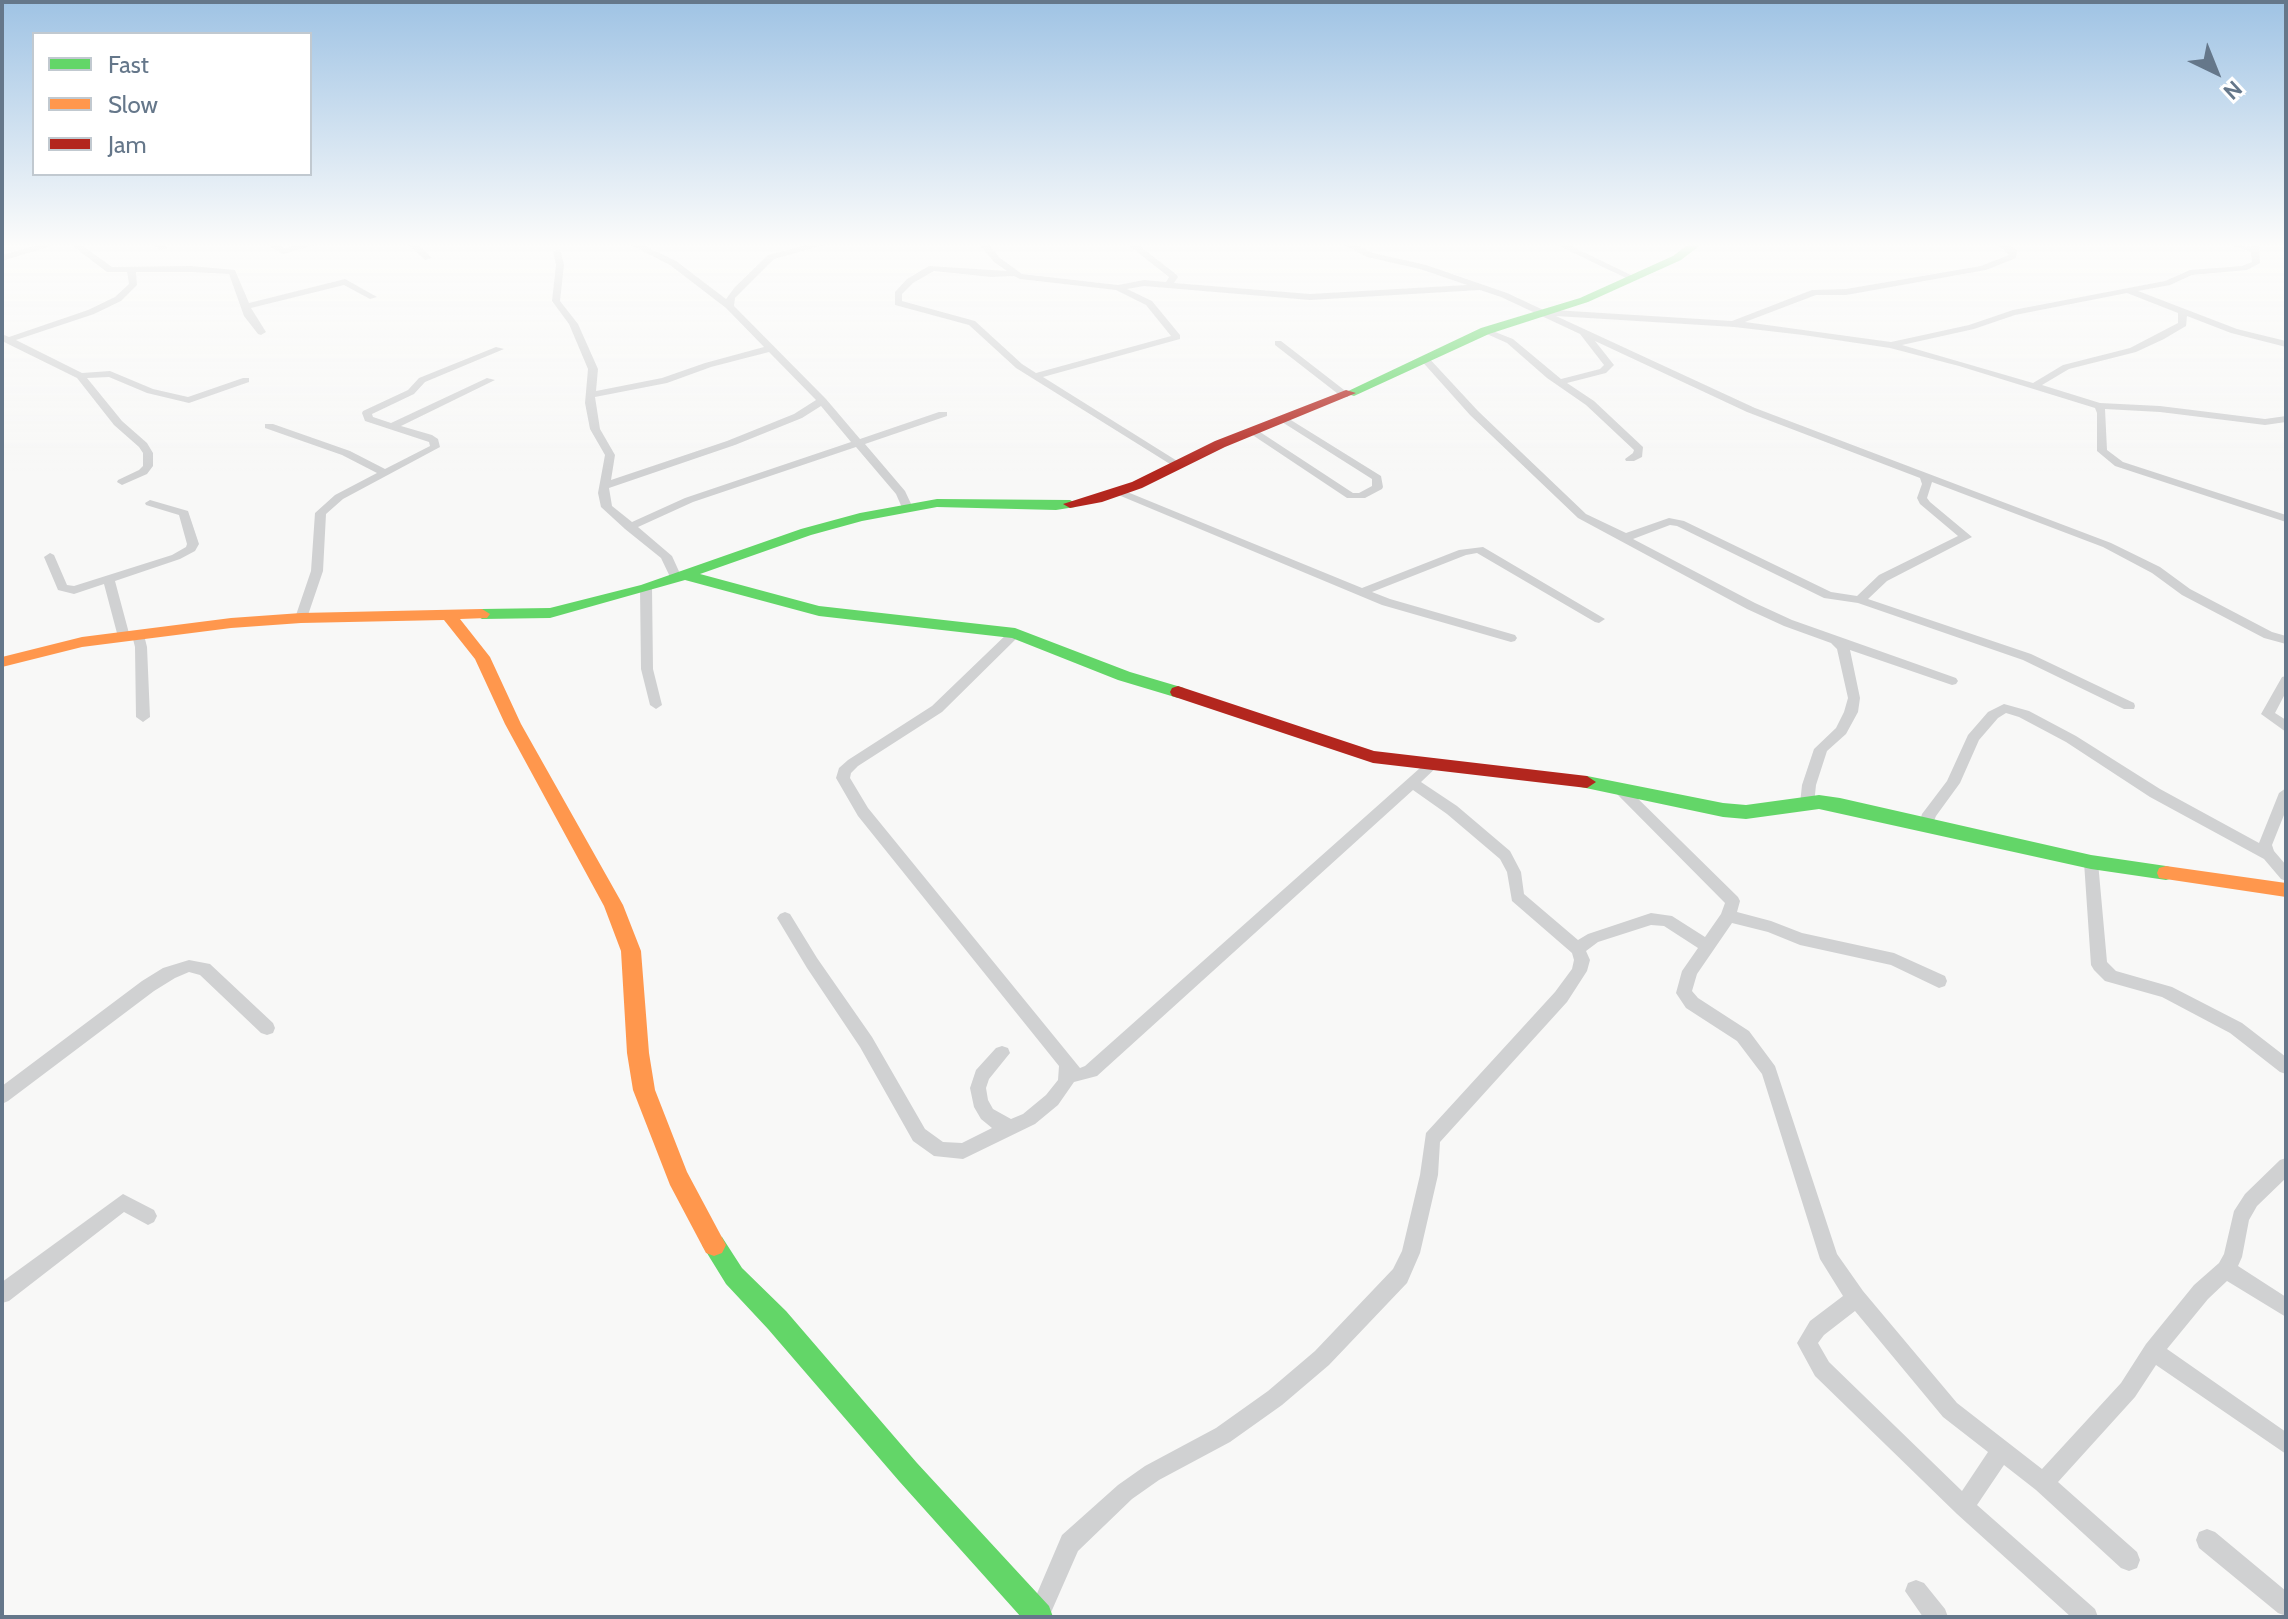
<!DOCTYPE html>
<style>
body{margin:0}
#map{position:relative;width:2288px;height:1619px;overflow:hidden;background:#f8f8f7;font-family:Cabin,sans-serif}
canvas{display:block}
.frame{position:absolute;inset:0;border:4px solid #65778a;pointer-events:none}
.legend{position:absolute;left:32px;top:32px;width:280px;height:144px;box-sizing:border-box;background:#fff;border:2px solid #c1c9d0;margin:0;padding:10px 14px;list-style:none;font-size:24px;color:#65778a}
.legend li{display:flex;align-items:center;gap:16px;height:40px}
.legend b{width:40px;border:2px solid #c1c9d0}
.north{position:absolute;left:2176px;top:32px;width:80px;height:80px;-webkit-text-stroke:6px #fff;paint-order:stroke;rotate:137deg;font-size:22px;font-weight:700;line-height:32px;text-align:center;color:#65778a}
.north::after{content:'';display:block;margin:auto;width:28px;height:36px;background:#65778a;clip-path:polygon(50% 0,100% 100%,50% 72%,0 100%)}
</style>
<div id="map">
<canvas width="2288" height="1619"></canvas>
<div class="frame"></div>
<ul class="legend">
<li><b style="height:10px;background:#63d668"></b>Fast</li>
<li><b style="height:10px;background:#ff974d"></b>Slow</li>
<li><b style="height:10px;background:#b3261e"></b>Jam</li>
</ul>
<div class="north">N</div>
</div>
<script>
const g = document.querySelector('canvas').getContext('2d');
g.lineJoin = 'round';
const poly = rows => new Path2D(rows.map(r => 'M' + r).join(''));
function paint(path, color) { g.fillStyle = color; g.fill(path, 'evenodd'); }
const street = poly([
 [42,244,57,244,2,261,2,255,42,244],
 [70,244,80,244,112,267,191,266,235,270,249,303,345,279,377,297,370,299,344,285,251,308,266,332,261,335,258,334,244,316,229,274,191,272,136,272,137,285,121,301,94,314,16,340,82,373,110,371,153,389,188,397,243,378,249,378,249,382,189,403,147,393,109,377,87,378,122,421,147,443,153,453,153,466,147,474,122,485,117,482,118,480,139,470,143,466,143,453,139,447,114,425,77,378,2,341,2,334,9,337,88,310,115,297,129,284,127,272,107,272,70,244],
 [153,244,163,244,167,248,160,250,153,244],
 [266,244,277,244,284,248,301,244,318,244,283,254,266,244],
 [408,244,418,244,432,258,425,260,408,244],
 [629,244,641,244,676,261,726,299,735,287,768,255,811,244,827,244,774,259,735,298,734,306,826,399,860,439,939,412,947,412,947,416,865,444,905,491,913,508,911,510,903,510,896,494,856,447,693,502,638,527,672,556,682,578,680,581,672,581,661,558,625,529,601,507,598,493,605,455,590,429,585,403,588,369,569,324,552,301,556,265,553,251,560,249,564,265,560,301,578,324,598,369,596,391,662,378,705,363,764,347,726,308,670,265,629,244],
 [769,352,816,400,794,414,727,441,611,480,615,455,600,429,595,397,667,383,711,367,769,352],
 [821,406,851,442,685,498,632,522,612,506,609,488,735,445,802,418,821,406],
 [979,244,988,244,1000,258,1022,274,1118,285,1144,280,1166,282,1169,277,1127,244,1137,244,1177,275,1178,277,1174,283,1310,294,1467,285,1420,269,1367,257,1343,244,1355,244,1373,253,1426,265,1507,293,1550,313,1554,310,1732,321,1812,290,1846,289,1981,266,2009,255,1997,244,2008,244,2017,250,2016,258,1986,270,1846,295,1816,295,1745,322,1891,342,1969,325,2013,310,2165,281,2190,270,2242,266,2252,262,2251,252,2228,244,2251,247,2251,244,2259,244,2260,263,2247,270,2192,275,2170,285,2138,291,2237,329,2286,341,2286,347,2231,333,2187,316,2186,326,2164,339,2136,352,2069,369,2042,385,2100,403,2160,406,2265,419,2286,416,2286,422,2265,425,2160,412,2105,409,2107,450,2123,462,2286,515,2286,522,2115,466,2097,451,2097,413,2095,408,1959,366,1890,348,1803,335,1734,327,1556,316,1755,408,2111,543,2160,567,2190,589,2272,632,2286,636,2286,644,2264,638,2182,595,2152,573,2103,547,1932,482,1927,498,1930,502,1972,537,1887,581,1868,599,2031,654,2134,703,2135,706,2134,709,2124,709,2023,660,1858,603,1824,598,1677,526,1670,525,1633,539,1755,603,1792,620,1956,678,1958,681,1956,684,1952,685,1850,650,1860,698,1858,712,1846,734,1827,751,1816,785,1814,804,1807,809,1800,804,1802,785,1814,749,1836,728,1844,712,1848,698,1837,649,1831,643,1784,626,1747,609,1578,518,1470,415,1419,358,1427,356,1478,411,1586,514,1626,533,1669,518,1684,521,1831,592,1857,596,1879,575,1958,536,1920,504,1917,498,1922,484,1920,478,1747,412,1595,341,1614,365,1606,373,1567,383,1594,401,1643,447,1642,457,1634,461,1626,461,1625,459,1633,453,1634,450,1586,405,1547,378,1507,343,1480,331,1485,328,1513,339,1561,379,1600,369,1604,365,1580,334,1501,297,1480,290,1310,300,1144,286,1127,289,1152,301,1180,335,1180,339,1043,377,1182,464,1183,466,1178,469,1016,368,969,325,895,305,895,292,907,279,929,266,1007,271,994,262,979,244],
 [934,271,991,277,1014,276,1020,279,1116,290,1146,305,1171,336,1036,373,1022,364,975,321,902,301,902,294,913,283,934,271],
 [2127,293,2178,313,2178,323,2130,348,2063,365,2033,383,1902,345,1974,329,2015,315,2127,293],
 [1555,244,1567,244,1635,277,1628,279,1555,244],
 [1275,341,1281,341,1348,393,1348,397,1342,397,1275,345,1275,341],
 [496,347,504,349,425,382,414,394,372,414,373,417,391,423,487,378,495,380,401,426,432,435,438,439,440,447,343,499,326,514,323,571,307,618,301,622,297,621,295,618,311,571,315,513,335,495,377,473,342,455,265,428,265,424,273,424,350,451,385,469,430,446,429,442,365,421,362,413,363,411,408,390,419,378,496,347],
 [1286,417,1381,476,1383,487,1382,489,1365,498,1347,498,1248,432,1257,430,1353,493,1359,493,1372,486,1372,479,1282,422,1282,418,1286,417],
 [1120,489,1362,588,1459,550,1483,547,1605,619,1599,623,1595,622,1477,553,1466,555,1372,592,1390,599,1515,635,1517,638,1515,641,1511,642,1382,605,1116,494,1115,492,1120,489],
 [150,500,188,511,199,544,195,551,180,559,115,581,130,637,124,641,118,637,104,584,74,594,58,590,44,557,50,553,54,555,67,585,74,586,172,555,186,547,187,544,179,515,146,505,145,503,150,500],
 [646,584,652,588,653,669,662,705,656,709,650,705,641,669,640,588,646,584],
 [1015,629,1021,633,1019,636,942,712,858,766,851,773,850,778,868,808,1080,1068,1085,1066,1429,760,1434,758,1441,763,1421,782,1457,806,1510,851,1521,872,1524,894,1578,940,1588,934,1651,913,1672,916,1705,937,1721,914,1725,903,1611,788,1618,783,1623,784,1738,897,1740,901,1737,912,1771,921,1802,933,1894,953,1945,976,1947,981,1945,986,1939,988,1891,965,1800,945,1768,932,1732,923,1697,974,1692,991,1698,998,1749,1031,1775,1066,1837,1254,1863,1291,1957,1403,2042,1469,2121,1383,2146,1344,2194,1285,2219,1263,2224,1254,2234,1211,2245,1194,2280,1160,2286,1158,2286,1178,2257,1206,2249,1220,2242,1257,2238,1266,2286,1297,2286,1317,2227,1281,2208,1299,2167,1349,2286,1432,2286,1454,2156,1365,2135,1397,2058,1482,2137,1552,2140,1560,2137,1568,2129,1571,2121,1568,2036,1490,2004,1465,1977,1505,2095,1609,2098,1617,2071,1617,1957,1514,1815,1376,1797,1343,1810,1321,1843,1296,1820,1259,1762,1074,1737,1041,1686,1008,1676,993,1682,971,1698,948,1664,926,1651,925,1598,942,1586,951,1590,960,1587,971,1567,1002,1440,1142,1438,1175,1420,1253,1407,1283,1329,1365,1282,1405,1230,1442,1159,1480,1132,1499,1078,1551,1049,1617,1027,1617,1062,1535,1118,1485,1145,1466,1216,1428,1268,1391,1315,1351,1393,1269,1402,1251,1420,1175,1426,1133,1555,992,1572,969,1574,960,1572,953,1512,901,1507,872,1500,859,1447,814,1413,790,1097,1076,1074,1082,1058,1105,1035,1124,963,1159,934,1156,913,1141,860,1047,807,968,777,918,780,914,785,912,790,914,817,958,872,1037,925,1129,943,1142,962,1143,992,1128,981,1119,974,1107,970,1088,976,1070,996,1048,1002,1046,1008,1048,1010,1053,989,1079,986,1088,988,1100,993,1109,1011,1119,1023,1114,1046,1095,1058,1080,1059,1066,858,816,836,778,839,768,848,760,932,706,1011,630,1015,629],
 [1855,1311,1943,1417,1988,1452,1962,1491,1829,1362,1818,1343,1824,1335,1855,1311],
 [138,631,144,635,147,647,150,717,143,722,136,717,135,647,132,635,138,631],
 [2286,676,2286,692,2275,713,2286,720,2286,732,2261,714,2282,677,2286,676],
 [2004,704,2029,711,2076,736,2160,789,2259,843,2279,793,2286,788,2286,810,2272,845,2274,851,2286,865,2286,881,2281,879,2264,859,2150,797,2066,742,2019,717,2006,713,1998,718,1979,740,1960,783,1936,816,1931,828,1921,828,1919,824,1922,814,1947,781,1968,735,1988,712,2004,704],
 [2091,856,2096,858,2098,862,2107,962,2116,971,2172,987,2242,1023,2286,1057,2286,1074,2280,1072,2230,1033,2162,997,2105,981,2094,970,2091,965,2084,862,2086,858,2091,856],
 [189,960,210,964,273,1023,275,1028,273,1033,267,1035,261,1033,200,975,189,972,175,978,154,991,8,1101,2,1104,2,1086,142,981,163,968,189,960],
 [123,1194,154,1210,157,1216,154,1222,148,1225,124,1212,9,1301,2,1303,2,1282,123,1194],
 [2207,1529,2215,1532,2286,1591,2286,1616,2278,1613,2199,1548,2196,1540,2199,1532,2207,1529],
 [1916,1580,1924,1583,1945,1609,1948,1617,1923,1617,1905,1591,1908,1583,1916,1580]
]);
const fast = poly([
 [1689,244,1702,244,1681,260,1588,302,1489,334,1354,396,1344,393,1481,328,1580,298,1673,256,1689,244],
 [937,499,1070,500,1077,504,1075,507,1056,510,937,507,862,521,811,535,700,574,819,606,1015,628,1130,672,1184,688,1186,692,1184,696,1178,698,1118,680,1012,638,819,616,685,580,550,618,482,619,474,614,482,609,550,608,641,585,801,529,860,513,937,499],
 [1587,776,1723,803,1746,805,1819,795,1840,798,2091,855,2166,866,2173,868,2175,873,2173,878,2166,880,2091,869,1819,809,1746,819,1723,817,1581,787,1578,782,1581,777,1587,776],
 [714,1234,722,1237,742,1268,786,1311,917,1463,1049,1606,1053,1617,1021,1617,899,1481,768,1329,726,1284,702,1245,706,1237,714,1234]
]);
const slow = poly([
 [482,609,490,614,487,618,460,619,490,657,521,724,623,905,641,951,649,1053,655,1090,687,1172,726,1245,722,1253,714,1256,706,1253,670,1185,633,1090,627,1053,621,951,604,906,505,724,475,659,444,620,301,623,231,628,82,647,2,667,2,657,82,637,231,618,301,613,482,609],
 [2166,866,2286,883,2286,897,2159,878,2157,873,2159,868,2166,866]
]);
const jam = poly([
 [1346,390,1356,393,1225,447,1142,488,1102,502,1070,508,1063,504,1132,482,1215,441,1346,390],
 [1178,686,1374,751,1587,776,1596,782,1587,788,1373,763,1172,696,1170,692,1172,688,1178,686]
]);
paint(street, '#d0d1d2');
paint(fast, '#63d668');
paint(slow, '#ff974d');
paint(jam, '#b3261e');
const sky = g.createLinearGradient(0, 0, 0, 471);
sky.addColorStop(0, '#9fc3e4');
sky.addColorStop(0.52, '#fcfcfb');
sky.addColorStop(1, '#fcfcfb00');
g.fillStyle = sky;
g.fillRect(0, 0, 2288, 471);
</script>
